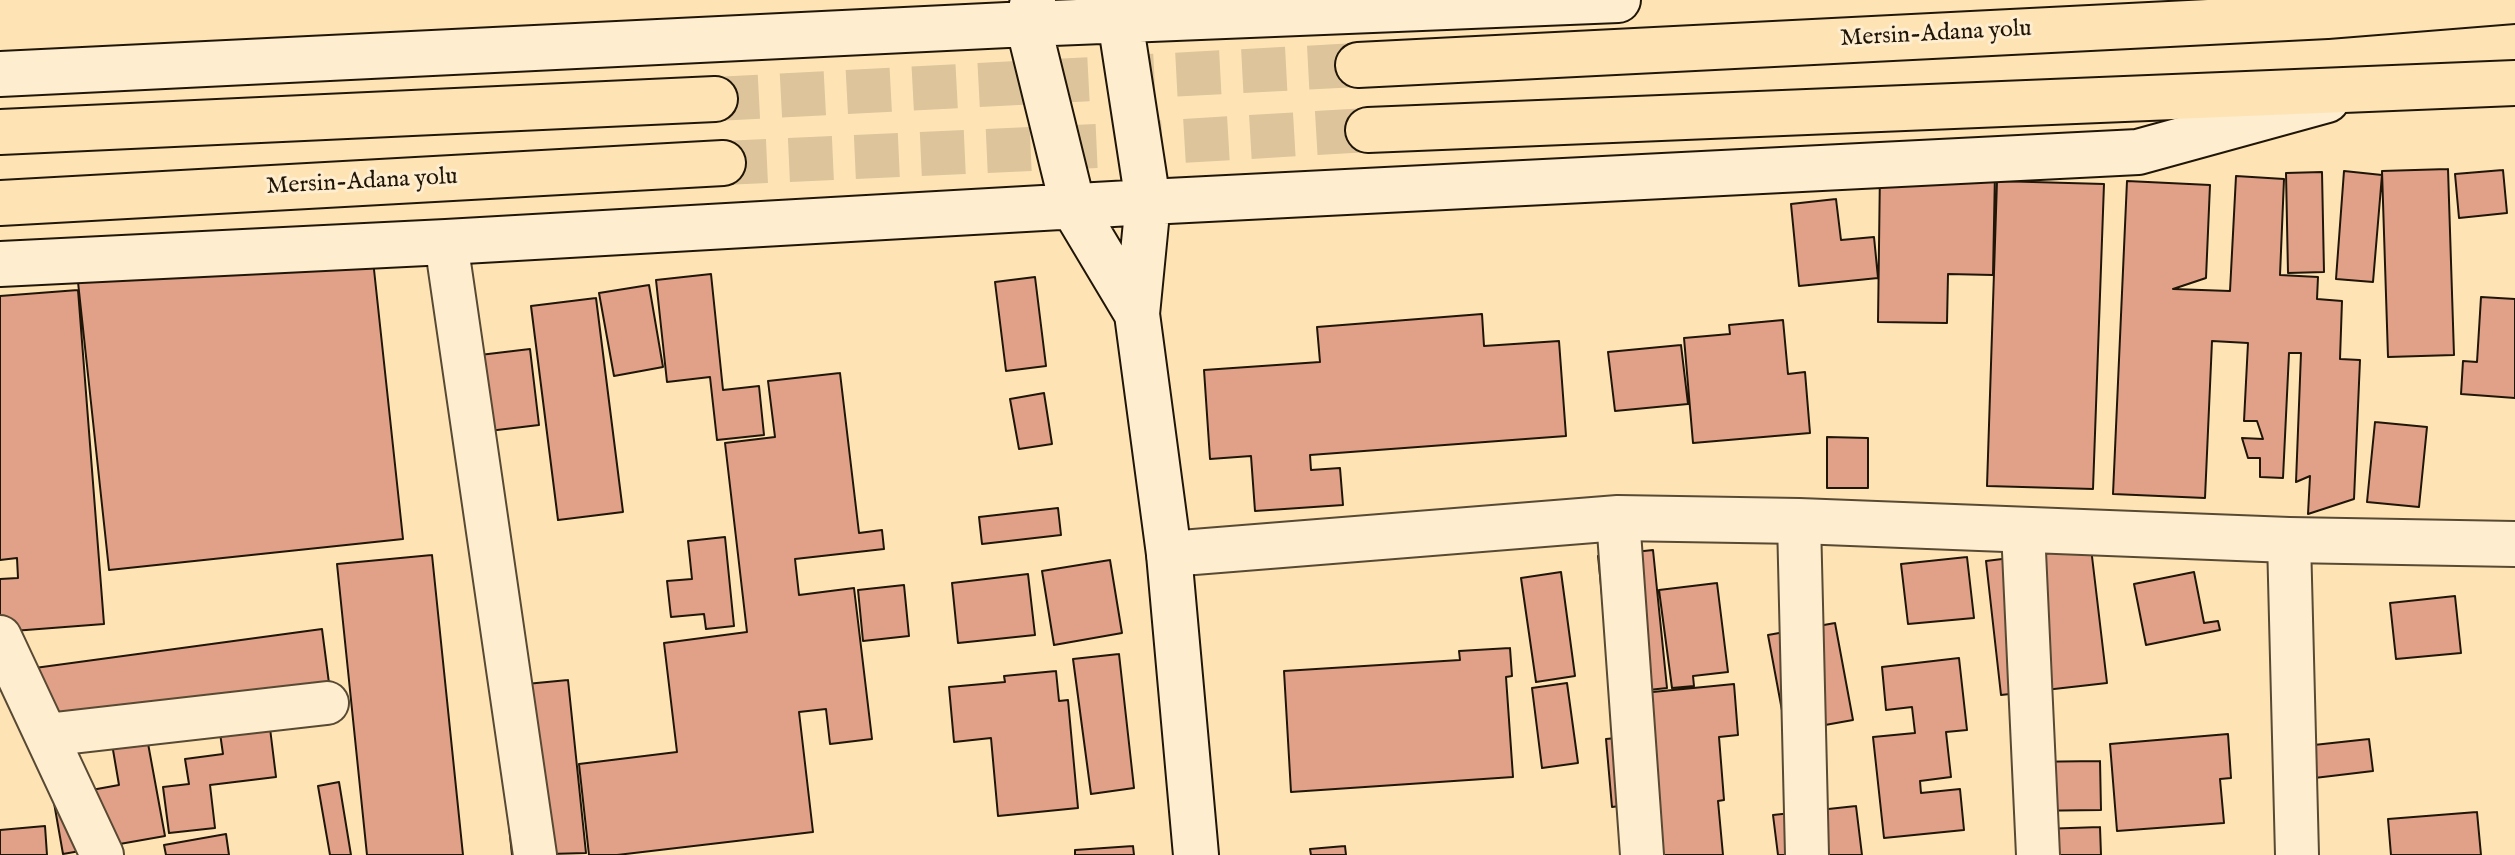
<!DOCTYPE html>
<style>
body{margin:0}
canvas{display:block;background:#fee3b5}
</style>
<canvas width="2515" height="855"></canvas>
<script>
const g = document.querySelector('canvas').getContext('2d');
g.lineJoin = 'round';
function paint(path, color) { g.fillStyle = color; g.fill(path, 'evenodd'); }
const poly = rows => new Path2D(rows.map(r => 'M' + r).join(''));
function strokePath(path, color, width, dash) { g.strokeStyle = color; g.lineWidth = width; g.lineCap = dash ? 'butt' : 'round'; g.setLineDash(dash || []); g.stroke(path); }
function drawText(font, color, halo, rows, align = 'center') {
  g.font = font + ' "IM FELL English",serif'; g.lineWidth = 6; g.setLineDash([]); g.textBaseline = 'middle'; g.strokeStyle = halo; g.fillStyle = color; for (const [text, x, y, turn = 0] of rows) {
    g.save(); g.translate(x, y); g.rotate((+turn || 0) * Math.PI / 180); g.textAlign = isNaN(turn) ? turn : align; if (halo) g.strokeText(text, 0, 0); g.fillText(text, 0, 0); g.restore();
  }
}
const building = poly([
 [2448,169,2454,355,2388,357,2382,171,2448,169],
 [1880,170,1995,172,1993,275,1948,274,1947,323,1878,322,1880,170],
 [2503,170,2507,213,2459,218,2455,174,2503,170],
 [2344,171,2382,175,2373,282,2336,279,2344,171],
 [2322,172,2324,272,2288,273,2286,173,2322,172],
 [2236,176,2284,179,2280,275,2318,277,2317,299,2342,301,2340,359,2360,360,2354,499,2308,514,2310,476,2296,482,2301,353,2289,353,2283,478,2260,477,2260,458,2248,458,2242,438,2263,439,2257,421,2244,421,2248,343,2212,341,2205,498,2113,494,2127,181,2210,185,2206,278,2173,289,2230,291,2236,176],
 [1997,181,2104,184,2093,489,1987,486,1997,181],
 [1836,199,1841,240,1874,237,1878,278,1799,286,1791,204,1836,199],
 [372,251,403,539,109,570,78,282,372,251],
 [711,274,723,390,759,386,764,435,717,440,710,377,667,382,656,280,711,274],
 [1035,277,1046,366,1006,371,995,282,1035,277],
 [649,285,663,367,614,376,599,293,649,285],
 [78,290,104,624,0,632,0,579,18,578,17,558,0,560,0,296,78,290],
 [2481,297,2515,299,2515,398,2461,394,2463,361,2477,362,2481,297],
 [596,298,623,512,558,520,531,306,596,298],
 [1482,314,1484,346,1559,341,1566,436,1310,455,1311,470,1340,468,1343,505,1255,511,1251,456,1210,459,1204,370,1320,362,1317,327,1482,314],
 [1783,320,1788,374,1805,372,1810,433,1693,443,1684,338,1730,334,1729,325,1783,320],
 [1681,345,1688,404,1615,411,1608,352,1681,345],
 [530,349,539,425,472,433,463,357,530,349],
 [840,373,859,533,882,530,884,549,795,559,799,595,854,588,872,739,830,744,826,709,799,712,813,832,617,855,589,855,579,764,677,752,664,643,747,632,725,443,775,437,768,381,840,373],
 [1044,393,1052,444,1019,449,1010,399,1044,393],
 [2375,422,2427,427,2419,507,2367,502,2375,422],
 [1827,437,1868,438,1868,488,1827,488,1827,437],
 [1058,508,1061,535,982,544,979,517,1058,508],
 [725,537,734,626,706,629,704,614,671,617,667,581,692,579,688,541,725,537],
 [2091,548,2107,683,2001,695,1986,561,2091,548],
 [1653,550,1667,688,1612,694,1598,556,1653,550],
 [432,555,463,855,367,855,337,564,432,555],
 [1967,557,1974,618,1908,624,1901,564,1967,557],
 [1110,560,1122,633,1054,645,1042,571,1110,560],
 [1561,572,1575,676,1536,682,1521,578,1561,572],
 [2194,572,2204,623,2218,621,2220,630,2146,645,2134,584,2194,572],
 [1028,574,1035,635,958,643,952,583,1028,574],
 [1717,583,1728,672,1693,676,1694,686,1672,688,1659,590,1717,583],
 [904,585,909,636,863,641,858,590,904,585],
 [2455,596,2461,653,2396,659,2390,603,2455,596],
 [1835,623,1853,720,1786,732,1768,635,1835,623],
 [322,629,330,691,28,731,20,670,322,629],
 [1510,648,1512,676,1506,677,1513,777,1291,792,1284,671,1460,660,1459,651,1510,648],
 [1119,654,1134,788,1091,794,1073,659,1119,654],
 [1959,658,1967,730,1946,732,1951,777,1920,781,1921,793,1960,789,1964,830,1884,838,1873,737,1915,733,1912,707,1886,710,1882,667,1959,658],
 [1056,671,1059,701,1068,700,1078,808,998,816,991,738,954,742,949,687,1005,682,1004,676,1056,671],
 [568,680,586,853,512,855,495,687,568,680],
 [1567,683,1578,763,1542,768,1532,688,1567,683],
 [1734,684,1738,735,1719,737,1724,800,1718,801,1723,855,1632,855,1628,805,1612,807,1606,739,1616,738,1612,696,1734,684],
 [269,720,276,777,210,785,215,828,169,833,163,787,189,784,185,759,223,754,219,726,269,720],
 [2228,734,2231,778,2220,779,2224,823,2117,831,2110,744,2228,734],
 [147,738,165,836,63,854,53,797,119,785,112,744,147,738],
 [2369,739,2373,771,2281,782,2277,749,2369,739],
 [2100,761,2101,810,2023,811,2022,762,2100,761],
 [339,782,351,855,330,855,318,786,339,782],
 [1856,806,1862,855,1778,855,1773,815,1856,806],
 [2477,812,2481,855,2391,855,2388,819,2477,812],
 [45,826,47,855,0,855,0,830,45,826],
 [2100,827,2101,855,2042,855,2041,829,2100,827],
 [226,834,229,855,166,855,164,845,226,834],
 [1133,846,1134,855,1075,855,1075,850,1133,846],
 [1345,846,1346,855,1311,855,1310,849,1345,846]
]);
const trunkTunnel = poly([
 [715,99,1358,65],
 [723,163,1098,146,1368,130]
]);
const minor = poly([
 [446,242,535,855],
 [1618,518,1642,855],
 [1799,521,1807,855],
 [2023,530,2038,855],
 [2289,540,2297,855],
 [0,637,102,855],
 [46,735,327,703]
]);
const tertiary = poly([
 [1169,554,1618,518,1799,521,2289,540,2515,544]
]);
const secondary = poly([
 [1033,0,1028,24,1073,207,1137,314],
 [1109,0,1120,20,1148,202,1137,314,1169,554,1196,855],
 [0,74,1028,24,1618,0],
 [0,264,446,242,1148,202,2138,152,2327,100]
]);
const trunk = poly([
 [1358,65,2327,16,2515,1],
 [1368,130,2515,83],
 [0,132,715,99],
 [0,203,723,163]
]);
const streetNames = [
 ["Mersin-Adana yolu",1936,35,-3],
 ["Mersin-Adana yolu",362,183,-3]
];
paint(building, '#e1a188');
strokePath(building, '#201608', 2);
strokePath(trunkTunnel, '#ddc49b', 44, [44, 22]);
strokePath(minor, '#584933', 46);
strokePath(tertiary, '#584933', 48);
strokePath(secondary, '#201608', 48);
strokePath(trunk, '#201608', 48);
strokePath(minor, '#feedcf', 42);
strokePath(tertiary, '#feedcf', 44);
strokePath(secondary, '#feedcf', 44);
strokePath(trunk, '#fee3b5', 44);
drawText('24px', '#201608', '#feedcf', streetNames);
</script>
